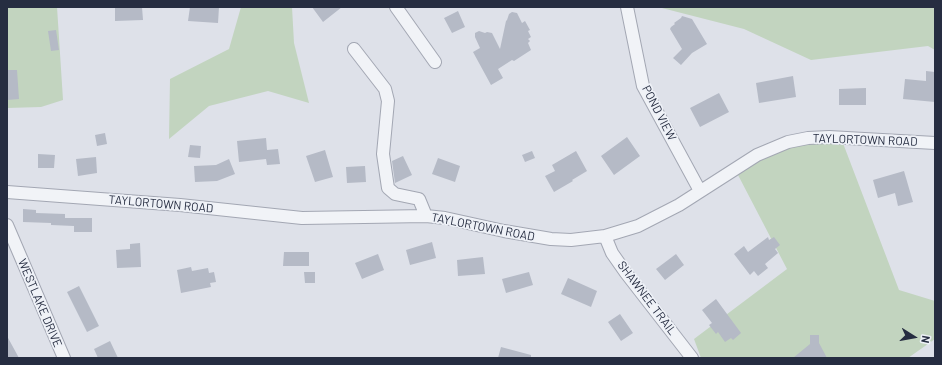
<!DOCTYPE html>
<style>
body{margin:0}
#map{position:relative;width:942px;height:365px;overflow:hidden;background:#dee1e9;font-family:Barlow,sans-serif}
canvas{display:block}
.frame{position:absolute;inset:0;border:8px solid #262d41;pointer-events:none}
.north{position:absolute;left:894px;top:317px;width:40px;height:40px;-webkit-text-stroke:3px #eef1f7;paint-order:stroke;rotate:101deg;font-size:11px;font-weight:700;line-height:16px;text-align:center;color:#262d41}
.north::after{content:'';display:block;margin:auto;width:14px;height:18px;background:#262d41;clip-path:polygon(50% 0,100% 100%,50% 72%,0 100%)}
</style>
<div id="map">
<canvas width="942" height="365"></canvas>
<div class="frame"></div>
<div class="north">N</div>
</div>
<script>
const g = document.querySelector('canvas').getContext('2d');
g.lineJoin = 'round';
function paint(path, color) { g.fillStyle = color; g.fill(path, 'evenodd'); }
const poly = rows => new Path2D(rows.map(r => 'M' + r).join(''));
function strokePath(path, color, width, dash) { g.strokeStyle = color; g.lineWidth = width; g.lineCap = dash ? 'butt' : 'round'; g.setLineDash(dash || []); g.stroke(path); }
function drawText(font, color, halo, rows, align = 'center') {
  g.font = font + ' Barlow,sans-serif'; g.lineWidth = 3.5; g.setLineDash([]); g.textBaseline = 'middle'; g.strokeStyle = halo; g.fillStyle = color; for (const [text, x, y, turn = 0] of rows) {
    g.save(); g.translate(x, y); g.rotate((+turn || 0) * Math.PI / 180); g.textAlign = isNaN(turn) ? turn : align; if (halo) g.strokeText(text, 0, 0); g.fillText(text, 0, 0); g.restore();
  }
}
const green = poly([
 [7,7,57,7,63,100,41,107,7,108],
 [241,7,292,7,294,43,309,103,268,91,209,106,169,139,170,79,229,49],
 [658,7,935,7,935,50,928,46,811,60,744,29],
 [841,138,899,290,935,301,935,339,908,358,701,358,694,339,787,269,738,175,784,144]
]);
const building = poly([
 [115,7,142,7,143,20,115,21],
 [190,7,219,7,218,23,188,21],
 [312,7,342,7,323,22],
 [458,11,465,27,452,33,444,18],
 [512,12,517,13,522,23,525,21,530,30,528,31,531,37,528,39,530,41,528,43,531,50,514,61,512,60,498,69,503,78,491,85,473,52,480,48,475,37,475,33,479,31,485,33,487,32,492,33,500,49,506,21,507,20,509,14],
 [682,16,692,19,707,44,692,53,681,65,673,58,682,49,670,29,671,27,675,24,674,23,681,18],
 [56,30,59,50,51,51,48,31],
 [7,70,17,70,19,99,7,100],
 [926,71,935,72,935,102,903,99,905,79,926,81],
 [793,76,796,97,759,103,756,83],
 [866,88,866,105,839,105,839,89],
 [719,93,729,112,700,127,690,108],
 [105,133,107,144,97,146,95,135],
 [627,137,640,156,614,175,601,156],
 [266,138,267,150,278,149,280,164,267,165,266,159,239,162,237,141],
 [190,145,201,146,200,158,188,157],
 [325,150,333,177,315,182,306,156],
 [532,151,535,158,525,162,522,155],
 [576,151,587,171,572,180,573,181,554,192,545,176,555,171,552,165],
 [38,154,55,155,54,168,38,168],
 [403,156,412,175,395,183,392,161],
 [96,157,97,173,78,176,76,159],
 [438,158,460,166,455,182,432,174],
 [229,159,235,174,217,181,195,182,194,166,216,165],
 [365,166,366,182,347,183,346,167],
 [904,171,913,202,898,206,895,193,878,198,873,180],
 [23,209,36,210,36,213,65,214,65,218,92,218,92,232,74,232,74,226,51,225,51,223,23,222],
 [768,237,769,240,774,237,780,245,775,249,778,253,765,264,768,268,758,276,754,271,750,275,734,254,744,246,748,252],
 [432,242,436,258,410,265,406,250],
 [140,243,141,267,117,268,116,250,130,249,130,244],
 [284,252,309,252,309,266,283,266],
 [378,254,384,270,362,279,355,263],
 [676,254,684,265,665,280,656,269],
 [483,257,485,274,458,276,457,260],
 [191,267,192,271,208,268,209,273,214,272,216,282,210,283,211,287,181,293,177,270],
 [304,272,315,272,315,283,305,283],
 [529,272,533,285,506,293,502,279],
 [568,278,597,291,591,307,561,294],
 [79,286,99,326,87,332,67,292],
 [716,299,741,333,733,340,731,338,725,342,718,332,716,334,709,325,712,323,702,310],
 [620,314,633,333,621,341,608,322],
 [810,335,819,335,819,343,827,358,793,358,810,344],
 [7,336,19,358,7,358],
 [110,341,118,358,98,358,94,349],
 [501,347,531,355,531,358,498,358]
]);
const minor = poly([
 [396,7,435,62],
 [627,7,643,86,700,191],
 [354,49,385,89,388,101,383,154,388,188,395,194,419,199,426,216],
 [7,192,180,205,302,218,426,216,445,218,504,231,551,239,571,240,605,236,638,226,679,205,757,155,788,142,808,138,829,137,935,143],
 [7,225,64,358],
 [605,236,612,253,626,273,692,358]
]);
const streetNames = [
 ["POND VIEW",659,113,63],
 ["TAYLORTOWN ROAD",865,140,2],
 ["TAYLORTOWN ROAD",161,204,5],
 ["TAYLORTOWN ROAD",483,227,11],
 ["SHAWNEE TRAIL",647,298,53],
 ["WESTLAKE DRIVE",40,303,67]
];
paint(green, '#c2d4bf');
paint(building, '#b5bac6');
strokePath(minor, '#a3a7b3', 14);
strokePath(minor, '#f1f3f7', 12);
drawText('12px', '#262d41', '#eef1f7', streetNames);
</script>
